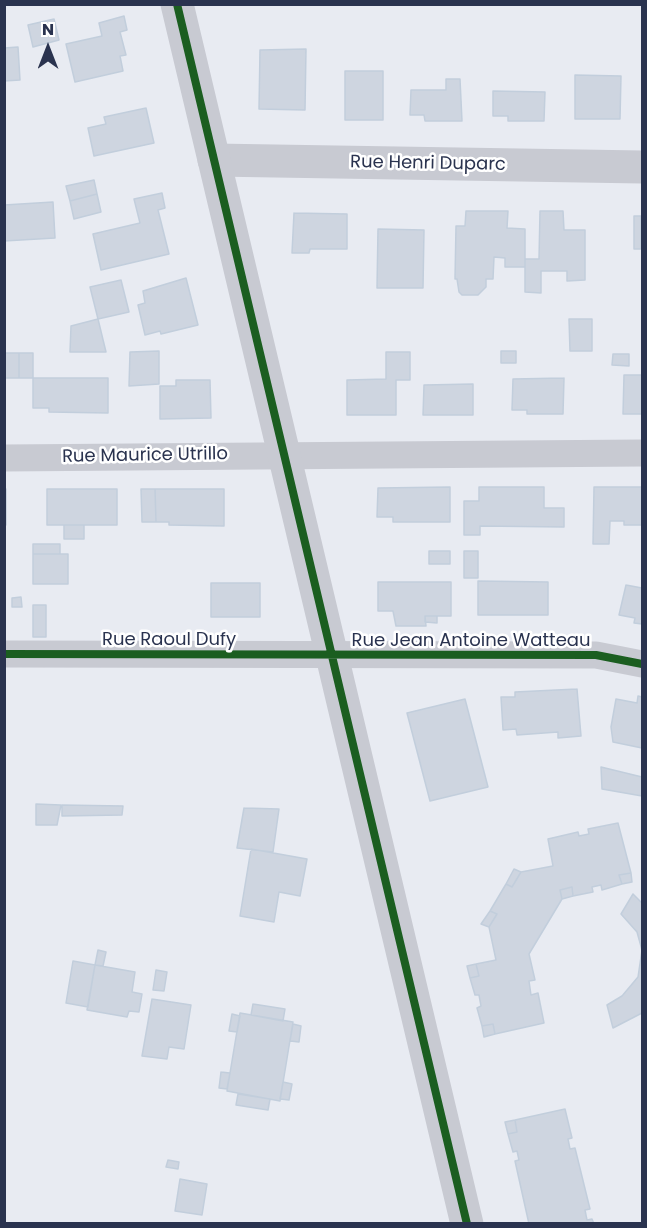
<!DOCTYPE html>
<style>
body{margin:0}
#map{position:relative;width:647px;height:1228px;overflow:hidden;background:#e8ebf2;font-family:Poppins,sans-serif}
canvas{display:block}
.frame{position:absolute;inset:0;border:6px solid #2a334f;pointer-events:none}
.north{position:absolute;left:18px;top:18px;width:60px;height:60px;-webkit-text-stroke:4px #fff;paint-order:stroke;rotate:0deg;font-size:16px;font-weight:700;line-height:24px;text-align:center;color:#2a334f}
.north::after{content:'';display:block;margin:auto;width:21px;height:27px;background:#2a334f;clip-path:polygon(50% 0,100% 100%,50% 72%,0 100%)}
</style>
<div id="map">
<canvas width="647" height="1228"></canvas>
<div class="frame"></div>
<div class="north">N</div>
</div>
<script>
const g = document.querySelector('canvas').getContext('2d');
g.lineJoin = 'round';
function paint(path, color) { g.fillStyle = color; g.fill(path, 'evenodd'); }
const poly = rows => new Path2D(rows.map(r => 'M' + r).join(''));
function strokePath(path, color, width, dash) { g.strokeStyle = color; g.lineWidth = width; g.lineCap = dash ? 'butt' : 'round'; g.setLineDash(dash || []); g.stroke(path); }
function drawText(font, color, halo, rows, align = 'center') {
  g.font = font + ' Poppins,sans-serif'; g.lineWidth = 5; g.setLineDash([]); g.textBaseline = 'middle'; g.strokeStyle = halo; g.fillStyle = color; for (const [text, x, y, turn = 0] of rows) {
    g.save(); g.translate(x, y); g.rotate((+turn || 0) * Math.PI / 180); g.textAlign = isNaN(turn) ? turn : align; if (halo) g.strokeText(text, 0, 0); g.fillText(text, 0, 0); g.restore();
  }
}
const building = poly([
 [124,16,127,30,120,32,126,55,120,56,123,71,75,82,66,44,102,36,99,23,124,16],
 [54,19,59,40,33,47,28,25,54,19],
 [18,47,20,80,4,81,4,48,18,47],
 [306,49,305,110,259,109,260,50,306,49],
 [345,71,383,71,383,120,345,120,345,71],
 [575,75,621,76,620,119,575,119,575,75],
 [446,79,460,79,462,121,425,121,424,115,410,115,411,90,446,90,446,79],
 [493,91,545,92,544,121,508,121,508,116,493,116,493,91],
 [146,108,154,143,94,156,88,128,106,124,104,117,146,108],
 [94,180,97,194,70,201,66,186,94,180],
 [162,193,165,208,158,210,169,254,101,270,93,234,140,223,134,199,162,193],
 [97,194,101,212,74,219,70,201,97,194],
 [53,202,55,238,4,241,4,205,53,202],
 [466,211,508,211,507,228,525,229,525,267,505,267,505,258,494,257,493,279,486,279,486,287,478,295,462,295,459,292,457,279,455,279,456,226,465,226,466,211],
 [540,211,563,211,564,230,585,230,585,280,567,281,567,271,541,271,541,293,525,292,525,259,539,259,540,211],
 [294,213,347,214,347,249,310,249,309,253,292,253,294,213],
 [634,216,641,216,641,249,634,249,634,216],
 [378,229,424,230,423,288,377,288,378,229],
 [186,278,198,325,161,334,160,331,145,335,138,305,145,303,143,291,186,278],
 [121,280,129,312,98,319,90,287,121,280],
 [98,319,106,352,70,352,71,326,98,319],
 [569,319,592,319,592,351,570,351,569,319],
 [159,351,159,384,129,386,130,352,159,351],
 [501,351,516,351,516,363,501,363,501,351],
 [386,352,410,352,410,380,396,380,396,415,347,415,347,380,386,379,386,352],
 [4,353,19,353,19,378,4,378,4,353],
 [19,353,33,353,33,378,19,378,19,353],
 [613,354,629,354,629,366,612,365,613,354],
 [624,375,642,375,642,414,623,414,624,375],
 [33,378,108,378,108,413,49,412,49,408,33,408,33,378],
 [564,378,563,414,527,414,527,410,512,410,513,379,564,378],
 [176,380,210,380,211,418,160,419,160,386,176,386,176,380],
 [473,384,473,415,423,415,424,385,473,384],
 [450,487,450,522,393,522,393,517,377,517,378,488,450,487],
 [479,487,544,487,544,508,564,508,564,527,480,526,480,535,464,535,464,501,479,501,479,487],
 [594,487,642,487,642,525,624,525,624,521,610,521,609,544,593,544,594,487],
 [4,489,6,489,6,525,4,525,4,489],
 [47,489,117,489,117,525,47,525,47,489],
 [141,489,155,489,156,522,142,522,141,489],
 [155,489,224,489,224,526,169,525,169,522,156,522,155,489],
 [64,525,84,525,84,539,64,539,64,525],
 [33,544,60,544,60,554,33,554,33,544],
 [429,551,450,551,450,564,429,564,429,551],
 [464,551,478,551,478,578,464,578,464,551],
 [33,554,68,554,68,584,33,584,33,554],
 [478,581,548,582,548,615,478,615,478,581],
 [378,582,451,582,451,616,425,616,426,626,396,626,393,611,378,611,378,582],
 [211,583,260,583,260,617,211,617,211,583],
 [626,585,642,588,642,624,634,623,635,618,619,615,626,585],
 [21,597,22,607,12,607,12,598,21,597],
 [33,605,46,605,46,637,33,637,33,605],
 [425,616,437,616,437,623,425,622,425,616],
 [577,689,581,736,558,738,558,732,517,735,516,729,503,730,501,697,515,697,515,692,577,689],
 [638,696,642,697,642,748,613,742,611,727,616,699,637,703,638,696],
 [465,699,488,787,430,801,407,713,465,699],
 [601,767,642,777,642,796,602,789,601,767],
 [36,804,61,805,57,825,36,825,36,804],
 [62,805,123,806,122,815,62,816,62,805],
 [244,808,279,809,273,852,237,848,244,808],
 [618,823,631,873,619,875,622,884,602,890,601,885,592,887,593,892,573,896,572,887,560,890,562,899,529,954,535,980,529,981,531,995,538,993,544,1023,495,1034,493,1024,482,1026,477,1008,481,1006,479,995,475,995,470,978,479,976,476,964,496,960,489,927,497,914,490,911,506,884,512,887,521,872,553,866,548,839,578,832,579,836,589,834,588,829,618,823],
 [251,849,307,859,300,896,279,892,274,922,240,916,251,849],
 [514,869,521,872,512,887,506,884,514,869],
 [631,873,632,882,622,884,619,875,631,873],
 [572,887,573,896,562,899,560,890,572,887],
 [633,894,642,903,642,1013,613,1028,607,1005,622,996,638,977,642,950,637,932,621,914,633,894],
 [490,911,497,914,489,927,481,924,490,911],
 [98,950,106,952,103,966,95,965,98,950],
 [73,961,95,965,88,1007,66,1003,73,961],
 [476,964,479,976,470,978,467,966,476,964],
 [95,965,135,972,132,992,142,994,139,1012,129,1011,127,1017,87,1010,95,965],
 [156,970,167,972,164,991,153,990,156,970],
 [152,999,191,1005,184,1049,169,1047,167,1059,142,1056,152,999],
 [253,1004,285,1009,283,1021,251,1015,253,1004],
 [240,1013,293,1022,280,1101,227,1091,240,1013],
 [232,1014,240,1016,237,1032,229,1031,232,1014],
 [293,1024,301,1026,299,1042,290,1041,293,1024],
 [493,1024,495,1034,484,1037,482,1026,493,1024],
 [221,1072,230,1073,227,1089,219,1088,221,1072],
 [283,1082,292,1084,289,1100,280,1099,283,1082],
 [238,1094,270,1099,268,1110,236,1105,238,1094],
 [565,1109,572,1138,568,1139,570,1149,575,1148,590,1209,585,1210,587,1220,592,1219,594,1224,529,1224,515,1161,519,1160,517,1151,513,1152,508,1134,517,1132,515,1120,565,1109],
 [515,1120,517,1132,508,1134,505,1122,515,1120],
 [168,1160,179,1162,178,1169,166,1167,168,1160],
 [180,1179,207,1184,202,1215,175,1211,180,1179]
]);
const minor = poly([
 [4,458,642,453],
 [4,654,596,655,642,664]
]);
const tertiary = poly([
 [214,160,642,167]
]);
const secondary = poly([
 [177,4,467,1224]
]);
const cycleway = poly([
 [177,4,467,1224],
 [4,654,596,655,642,664]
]);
const streetNames = [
 ["Rue Henri Duparc",428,164,1],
 ["Rue Maurice Utrillo",145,456,-1],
 ["Rue Raoul Dufy",169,640],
 ["Rue Jean Antoine Watteau",471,641]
];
paint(building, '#ced5e0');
strokePath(building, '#c2cedc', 1.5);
strokePath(minor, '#c8cad2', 27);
strokePath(tertiary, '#c8cad2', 33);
strokePath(secondary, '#c8cad2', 33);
strokePath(cycleway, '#1b5e20', 8);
drawText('18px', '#2a334f', '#fff', streetNames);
</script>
